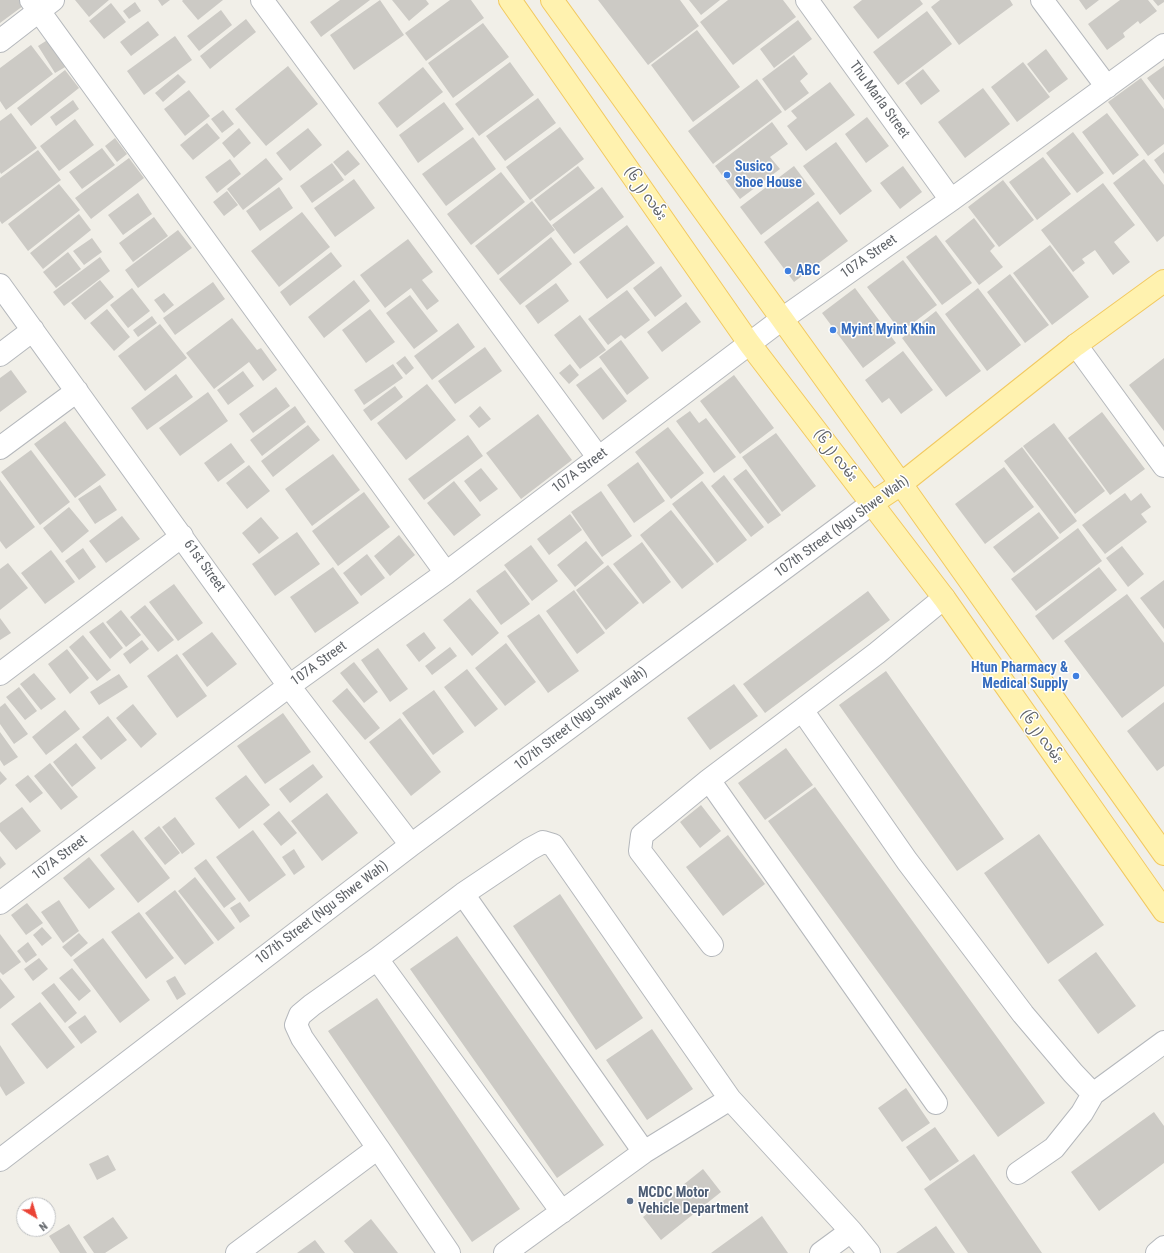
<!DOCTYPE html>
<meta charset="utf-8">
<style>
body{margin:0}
#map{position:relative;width:1164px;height:1253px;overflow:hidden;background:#f1efe8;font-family:"Roboto Condensed",sans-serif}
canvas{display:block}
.north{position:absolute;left:16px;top:1197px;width:40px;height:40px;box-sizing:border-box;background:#fff;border:1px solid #bfc1c3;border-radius:50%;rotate:142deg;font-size:11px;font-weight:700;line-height:16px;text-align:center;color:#5f6368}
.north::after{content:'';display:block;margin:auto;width:14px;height:18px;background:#ea4335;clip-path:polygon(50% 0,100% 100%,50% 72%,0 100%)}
</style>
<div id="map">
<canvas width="1164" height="1253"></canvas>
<div class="north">N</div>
</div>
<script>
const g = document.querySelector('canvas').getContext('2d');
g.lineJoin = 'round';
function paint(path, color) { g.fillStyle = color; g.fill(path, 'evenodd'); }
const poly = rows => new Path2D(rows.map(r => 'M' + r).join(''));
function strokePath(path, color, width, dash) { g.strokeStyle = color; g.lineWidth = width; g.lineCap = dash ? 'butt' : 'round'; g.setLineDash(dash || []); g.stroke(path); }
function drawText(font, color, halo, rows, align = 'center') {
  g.font = font + ' "Roboto Condensed","Noto Sans Myanmar",sans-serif'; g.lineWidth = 3; g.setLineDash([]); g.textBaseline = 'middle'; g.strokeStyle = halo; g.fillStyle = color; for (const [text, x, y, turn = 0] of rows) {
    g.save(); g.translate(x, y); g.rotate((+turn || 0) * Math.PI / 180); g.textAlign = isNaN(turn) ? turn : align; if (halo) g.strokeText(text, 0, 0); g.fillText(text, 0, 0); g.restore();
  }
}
const building = poly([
 [0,0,19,0,23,6,0,23],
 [75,0,109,0,89,17],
 [158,0,170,0,162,6],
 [183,0,223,0,198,20,182,1],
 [340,0,370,0,321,37,310,22],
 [380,0,404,35,354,70,330,35],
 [392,0,426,0,429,4,409,21],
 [450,0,471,0,484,18,426,61,405,33],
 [598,0,680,0,699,26,648,65],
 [689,0,720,0,701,15],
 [728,0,783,0,796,17,733,65,700,22],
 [862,0,920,0,923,4,878,39,853,7],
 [940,0,1010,0,1013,5,959,45,931,7],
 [1079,0,1099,0,1086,10],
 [1120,0,1148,0,1157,11,1140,24,1138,21,1123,33,1125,37,1107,50,1088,24],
 [1153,0,1164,0,1164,2,1158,6],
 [135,2,141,11,129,19,123,11],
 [111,3,126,22,104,39,89,21],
 [221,10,232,25,199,51,187,36],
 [927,11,952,44,898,85,873,52],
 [246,19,256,32,210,69,200,56],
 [798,20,812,39,774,68,760,49],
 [148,21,159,35,131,56,120,42],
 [483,23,509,57,453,98,428,63],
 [697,30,740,87,693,122,651,65],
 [175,36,192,60,144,95,127,71],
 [49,39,67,66,55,73,38,46],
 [31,45,53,74,6,110,0,101,0,68],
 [1046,49,1068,79,1049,93,1027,64],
 [794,55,808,74,800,81,809,93,785,111,762,79],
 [510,62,534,95,479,136,455,104],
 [1023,62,1050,97,1017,122,991,87],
 [288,66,318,104,266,146,235,109],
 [1164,66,1164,100,1147,78],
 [423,67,443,92,397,128,378,103],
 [923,69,940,91,921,105,905,83],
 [65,70,79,88,31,126,17,108],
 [178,74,186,82,163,102,155,93],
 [1141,78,1164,109,1164,144,1148,156,1108,102],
 [757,79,782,112,713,164,688,131],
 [830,82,855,115,806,151,787,126,797,118,791,111],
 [983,88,1010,124,965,158,938,122],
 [189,90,210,116,185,136,164,109],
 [538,98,556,123,505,161,486,136],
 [73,100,79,109,56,126,50,117],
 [444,102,464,129,418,163,399,135],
 [223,110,234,124,222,133,211,119],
 [11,113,37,148,1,174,0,172,0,121],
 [1107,113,1139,155,1113,175,1082,132],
 [867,117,889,146,866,163,845,134],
 [75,119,94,145,59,171,40,146],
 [772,122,788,144,770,157,780,169,740,199,715,166],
 [207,123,220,138,193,160,180,145],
 [560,127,584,159,530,200,506,167],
 [239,128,251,143,234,158,222,143],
 [308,128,322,145,290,171,276,153],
 [1073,132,1104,173,1077,193,1046,153],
 [473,137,496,169,446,206,422,174],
 [115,138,127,154,117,162,105,146],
 [836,142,872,191,840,215,803,166],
 [102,148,115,165,82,189,69,172],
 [38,150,61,180,2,224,0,221,0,178],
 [348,150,360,164,345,176,333,162],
 [1164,152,1164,174,1154,160],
 [1043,157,1071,194,1037,220,1009,182],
 [129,158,144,178,91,219,75,198],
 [266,158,283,179,243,210,227,189],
 [230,159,241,174,217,193,205,177],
 [1144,159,1164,185,1164,236,1157,242,1113,183],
 [332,163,344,180,312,203,300,186],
 [578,166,595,188,550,221,534,200],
 [794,166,815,194,761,235,740,207],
 [903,166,922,192,900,209,880,183],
 [501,172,525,202,471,245,447,214],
 [354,179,375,208,335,237,314,208],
 [1003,180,1034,220,999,247,968,207],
 [1103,183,1135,225,1114,242,1130,262,1113,275,1095,250,1082,259,1085,263,1073,272,1041,230],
 [59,184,80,210,28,251,8,224],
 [279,187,293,208,260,231,246,211],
 [602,187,624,217,574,254,552,225],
 [227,191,238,205,224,216,213,202],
 [138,193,152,214,123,235,108,215],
 [532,201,555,230,498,275,475,246],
 [818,201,848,241,794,282,764,242],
 [302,212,330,247,279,287,251,251],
 [79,214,91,230,43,269,30,253],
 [154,217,168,236,133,262,119,243],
 [974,218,995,246,990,251,1003,267,979,285,945,241],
 [627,225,655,263,607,299,579,262],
 [178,230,192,248,138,288,125,270],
 [936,235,972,283,942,305,906,257],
 [551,237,572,264,520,305,499,279],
 [92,238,102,252,84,265,73,251],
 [408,239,433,272,422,280,439,301,427,310,411,288,385,308,360,275],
 [1050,245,1089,297,1052,325,1013,273],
 [68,252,81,269,56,288,43,272],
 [331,252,342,266,290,306,280,292],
 [100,257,110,271,64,306,53,292],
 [903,260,937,305,901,332,867,287],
 [661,266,682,296,655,317,633,288],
 [1010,274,1049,325,1025,343,987,292],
 [100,280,114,297,85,320,71,303],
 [354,280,370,301,324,338,308,317],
 [213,282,225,299,175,335,163,318],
 [556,283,569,301,538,324,525,306],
 [132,288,150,311,128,328,110,305],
 [855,288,896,343,863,368,822,313],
 [978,288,1021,345,987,371,945,314],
 [627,290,650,320,625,339,621,335,608,345,588,319],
 [164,293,174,305,164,313,154,300],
 [410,295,438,331,414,349,386,313],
 [686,302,701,322,662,352,647,332],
 [107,309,130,337,114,351,90,323],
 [370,309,395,342,366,363,342,330],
 [936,311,981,371,946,397,902,338],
 [580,315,606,350,580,369,554,335],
 [152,316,157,323,138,337,133,330],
 [232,318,257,350,261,348,277,370,263,381,249,362,214,389,186,353],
 [458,323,475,347,432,380,414,356],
 [160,324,187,358,145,391,118,356],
 [621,340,649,378,627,395,599,357],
 [485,347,502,371,455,404,438,381],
 [903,351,933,390,901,414,889,398,882,403,865,380],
 [405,356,414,368,406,375,396,363],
 [1164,358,1164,431,1129,385],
 [393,364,403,378,364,405,354,390],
 [570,364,579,375,569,384,559,373],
 [601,367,627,401,603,420,576,385],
 [11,370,27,392,0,412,0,378],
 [243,371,254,386,228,405,217,390],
 [176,374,193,397,147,430,131,408],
 [734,375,774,428,740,454,700,401],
 [427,384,456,420,406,460,377,423],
 [395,386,403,397,371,421,363,410],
 [276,387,290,406,253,433,239,414],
 [208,392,228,421,180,456,159,428],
 [295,406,306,422,262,456,250,440],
 [480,406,491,419,479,428,469,416],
 [690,411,699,423,706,418,736,457,714,473,676,421],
 [1102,412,1145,469,1110,495,1068,438],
 [538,414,572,460,521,499,486,453],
 [65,421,106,475,75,498,34,444],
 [1054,423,1105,491,1075,514,1023,446],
 [308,425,320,440,273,477,261,461],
 [668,427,704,473,671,499,635,452],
 [776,433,816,486,782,512,742,457],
 [468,435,483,456,424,500,408,479],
 [231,443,245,462,218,482,204,463],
 [1022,447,1077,521,1060,534,1004,461],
 [31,450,70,502,40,525,1,472],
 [333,454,360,490,312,526,285,489],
 [638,462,665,501,634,523,607,485],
 [249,465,270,491,247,509,226,483],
 [1004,467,1034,507,985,544,955,504],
 [481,468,498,489,480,502,464,481],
 [746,469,781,515,768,524,733,479],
 [724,475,764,527,751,537,711,486],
 [0,480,35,527,6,549,0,541],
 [454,481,481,515,454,536,427,503],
 [702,481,747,540,717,563,672,504],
 [100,485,117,510,95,524,78,499],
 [601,491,632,536,602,557,571,512],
 [364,492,390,527,338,566,312,531],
 [1125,493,1131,501,1141,493,1151,507,1141,514,1147,522,1105,554,1082,525],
 [69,507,89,531,62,553,43,528],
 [671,510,714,564,682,589,640,535],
 [1039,512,1059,538,1014,573,993,547],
 [570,514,582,530,549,555,537,539],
 [122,516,140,539,106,563,89,541],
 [261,517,279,538,259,554,242,533],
 [1078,528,1102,561,1036,611,1011,579],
 [297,532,320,564,275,596,252,564],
 [399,535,415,555,390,576,374,556],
 [586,541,604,563,575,587,557,565],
 [642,542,671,582,643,604,613,564],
 [531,545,558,581,532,601,504,565],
 [1122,546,1144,574,1128,587,1106,558],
 [83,548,96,567,79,580,65,561],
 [51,550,75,582,45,604,21,573],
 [367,554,385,578,361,596,343,573],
 [8,563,28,588,0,610,0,569],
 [608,565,639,603,606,630,576,590],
 [333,567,359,603,315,633,290,597],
 [1099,567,1117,590,1053,640,1035,616],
 [505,570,530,604,501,625,476,591],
 [1164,580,1164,629,1140,598],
 [174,584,203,623,178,641,149,602],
 [574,590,605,633,577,654,546,611],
 [868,591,890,620,765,713,743,684],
 [1127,594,1164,643,1164,686,1122,718,1064,641],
 [470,598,499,633,472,656,443,620],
 [145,605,174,640,158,652,130,617],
 [121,610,141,635,126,647,106,622],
 [539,614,579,671,548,693,507,636],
 [0,618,11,633,0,640],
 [103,622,123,648,110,659,89,632],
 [212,632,237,664,207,687,182,654],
 [424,632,436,648,419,662,406,645],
 [83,635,111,670,97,681,69,647],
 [142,640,149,649,130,664,123,654],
 [506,643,536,682,505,706,475,668],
 [450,647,457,656,432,675,425,666],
 [378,648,408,689,390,702,361,660],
 [67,649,89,678,70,694,48,664],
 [177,654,207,696,177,718,147,676],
 [354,662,378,692,364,703,340,673],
 [467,669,498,709,475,727,444,687],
 [886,671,1004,839,957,871,839,705],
 [34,673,56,699,41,710,20,684],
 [119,674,128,687,99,705,90,692],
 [734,684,758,716,710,750,687,718],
 [19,687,37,711,25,720,6,697],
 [347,688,380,728,365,740,332,701],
 [434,690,464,732,433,755,402,713],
 [1164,702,1164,766,1157,771,1127,731],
 [5,703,28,734,14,744,0,724,0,707],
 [133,704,157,734,141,748,116,718],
 [65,710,80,729,46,755,32,737],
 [283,713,311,752,265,784,237,746],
 [108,716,127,740,101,760,82,737],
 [400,718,441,772,411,796,369,742],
 [0,732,18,757,4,766,0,760],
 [76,743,96,768,72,787,53,762],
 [786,748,813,785,765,820,738,783],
 [50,763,78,797,61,810,34,776],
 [313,764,323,777,290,803,279,789],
 [0,771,7,779,0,785],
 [28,775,43,793,30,803,15,785],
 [246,775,270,805,239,829,215,798],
 [815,787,1045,1103,998,1137,768,821],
 [327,793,358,833,322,861,291,821],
 [701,805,721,831,700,848,680,822],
 [22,807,41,831,16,850,0,831,0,823],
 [279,811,297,833,281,846,263,824],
 [175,817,195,844,182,854,162,827],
 [159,826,180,853,165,865,144,838],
 [133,830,170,878,138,903,100,855],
 [253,830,286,875,249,902,216,857],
 [1039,834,1104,925,1048,964,984,873],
 [728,835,765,884,723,916,686,867],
 [294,849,305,867,294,875,282,857],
 [0,856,6,864,0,869],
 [89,857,115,889,89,909,63,878],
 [206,859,236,899,224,908,194,868],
 [195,877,235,928,218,941,178,891],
 [175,890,214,943,185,965,145,913],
 [560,894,643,1018,596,1050,513,926],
 [59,900,79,931,63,943,41,912],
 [240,902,250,916,240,923,230,908],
 [27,903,43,923,26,935,11,915],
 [139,912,174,958,146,979,111,932],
 [42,927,52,938,42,946,33,935],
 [79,933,88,943,71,957,62,947],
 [0,934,21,962,3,975,0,972],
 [457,936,604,1145,557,1178,410,969],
 [103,938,150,1000,120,1023,73,960],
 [28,942,37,955,26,963,17,951],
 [1096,952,1136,1006,1098,1034,1058,980],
 [39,958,48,969,33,981,24,969],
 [72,968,91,991,79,1001,59,978],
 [175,976,186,994,177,1000,166,981],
 [0,978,15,997,0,1009],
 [54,983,77,1013,65,1023,41,993],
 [377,998,520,1209,472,1242,328,1031],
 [40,1002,75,1047,47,1069,11,1024],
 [85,1015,97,1032,81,1044,68,1027],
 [652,1029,693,1089,647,1120,606,1060],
 [0,1045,25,1083,6,1096,0,1086],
 [906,1088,930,1123,902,1142,878,1108],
 [1154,1112,1164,1126,1164,1163,1099,1211,1071,1172],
 [935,1127,959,1161,930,1181,906,1147],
 [974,1154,1042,1253,968,1253,924,1189],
 [108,1155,116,1170,97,1180,89,1164],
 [703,1169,721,1192,661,1240,643,1217],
 [762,1216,788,1253,711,1253],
 [113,1217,128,1238,105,1253,94,1253,83,1237],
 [371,1219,398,1253,354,1253,344,1241],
 [69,1224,87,1253,60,1253,49,1236],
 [936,1226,955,1253,896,1253],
 [315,1240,325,1253,297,1253]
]);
const minor = poly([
 [31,0,446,573],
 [262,0,598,457],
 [807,0,951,200],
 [1042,0,1107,87],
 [0,41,53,0],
 [0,285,289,686,411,845],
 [1076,345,1164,466],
 [0,355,33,330],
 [0,448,77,391],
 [944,598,877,653,802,710,907,861,1023,1014,1073,1073,1093,1094,1164,1042],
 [0,674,182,536],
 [709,780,936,1103],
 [463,894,644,1152],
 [0,903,289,686,446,573,782,319,951,200,1164,45],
 [712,945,640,851,642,835,709,780,802,710],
 [377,959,562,1212],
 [378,1148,302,1038,296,1025,300,1015,312,1005,377,959,463,894,530,849,543,842,553,845,730,1099],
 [0,1160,411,845,871,504],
 [1018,1173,1054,1148,1082,1113,1093,1094],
 [237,1253,378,1148,449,1253],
 [505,1253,644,1152,730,1099,851,1231,869,1253],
 [821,1253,851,1231],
 [1157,1253,1164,1247]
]);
const major = poly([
 [510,0,749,343,944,598,1164,911],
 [552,0,901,484,1164,854],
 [871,504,901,484,1076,345,1164,281]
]);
const markers = [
 [727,175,4,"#3f7fe0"],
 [788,271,4,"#3f7fe0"],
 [833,330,4,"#3f7fe0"],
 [1076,676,4,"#3f7fe0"],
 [630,1201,4,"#5c6f8a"]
];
const streetNames = [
 ["Thu Marla Street",879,100,54],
 ["(၆၂) လမ်း",645,194,55],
 ["107A Street",869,257,-35],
 ["(၆၂) လမ်း",835,456,53],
 ["107A Street",580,471,-37],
 ["107th Street (Ngu Shwe Wah)",842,527,-36],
 ["61st Street",204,566,54],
 ["107A Street",319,664,-36],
 ["107th Street (Ngu Shwe Wah)",581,719,-37],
 ["(၆၂) လမ်း",1041,737,55],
 ["107A Street",60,858,-37],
 ["107th Street (Ngu Shwe Wah)",322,913,-37]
];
const shopNames = [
 ["Susico",735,167],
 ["Shoe House",735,183],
 ["ABC",796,271],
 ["Myint Myint Khin",841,330],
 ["Htun Pharmacy &",1068,668,"right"],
 ["Medical Supply",1068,684,"right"]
];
const serviceNames = [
 ["MCDC Motor",638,1193],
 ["Vehicle Department",638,1209]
];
paint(building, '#cccac5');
strokePath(minor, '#b5b8bc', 24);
strokePath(major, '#f2c960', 24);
strokePath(minor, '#fff', 22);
strokePath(major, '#fff2af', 22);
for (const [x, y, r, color] of markers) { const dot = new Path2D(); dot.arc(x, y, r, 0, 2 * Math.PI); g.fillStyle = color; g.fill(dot); strokePath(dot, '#fff', 1.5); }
drawText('14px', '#5f6368', '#fff', streetNames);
drawText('bold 14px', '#366cbe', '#fff', shopNames, 'left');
drawText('bold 14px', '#4e5e75', '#fff', serviceNames, 'left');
</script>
